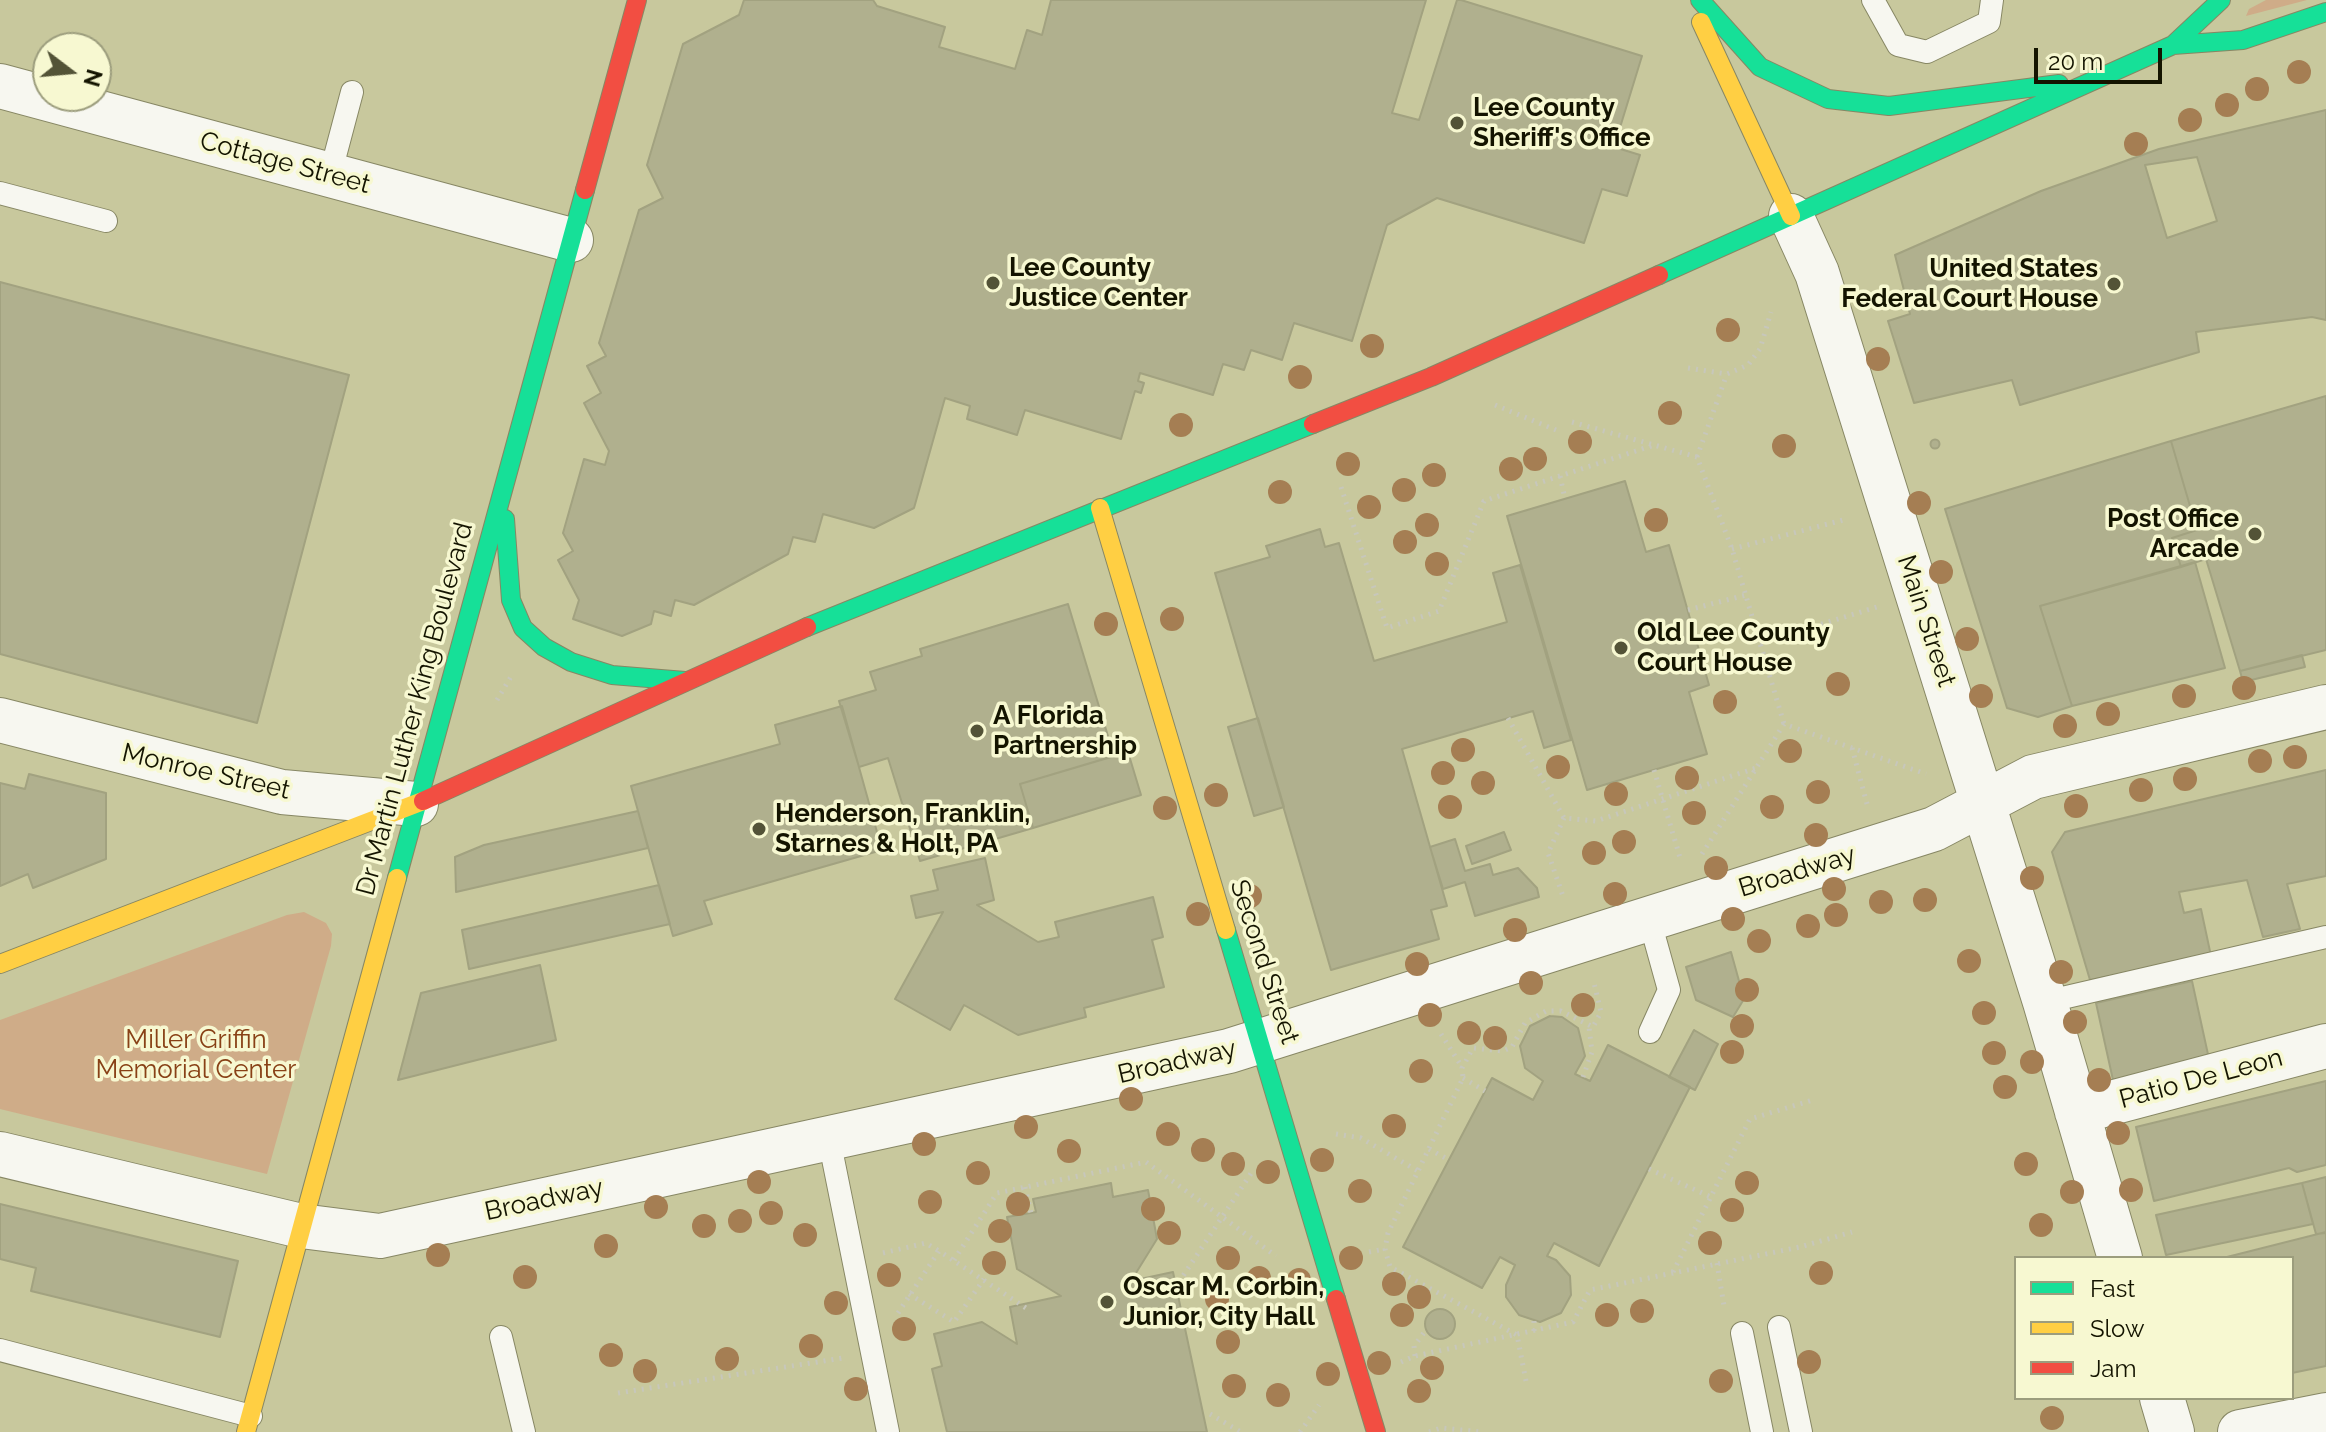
<!DOCTYPE html>
<style>
body{margin:0}
#map{position:relative;width:2326px;height:1432px;overflow:hidden;background:#c8c89d;font-family:Raleway,sans-serif}
canvas{display:block}
.legend{position:absolute;left:2014px;top:1256px;width:280px;height:144px;box-sizing:border-box;background:#f7f8d1;border:2px solid #9c9d7d;margin:0;padding:10px 14px;list-style:none;font-size:24px;color:#141400}
.legend li{display:flex;align-items:center;gap:16px;height:40px}
.legend b{width:40px;border:2px solid #9c9d7d}
.north{position:absolute;left:32px;top:32px;width:80px;height:80px;box-sizing:border-box;background:#f7f8d1;border:2px solid #9c9d7d;border-radius:50%;rotate:106deg;font-size:22px;font-weight:700;line-height:32px;text-align:center;color:#141400}
.north::after{content:'';display:block;margin:auto;width:28px;height:36px;background:#535337;clip-path:polygon(50% 0,100% 100%,50% 72%,0 100%)}
.scale{position:absolute;left:2034px;top:48px;width:128px;height:36px;box-sizing:border-box;border:4px solid #141400;border-top:0;padding-left:10px;font-size:24px;line-height:28px;white-space:nowrap;color:#141400;-webkit-text-stroke:6px #f7f8d1;paint-order:stroke}
</style>
<div id="map">
<canvas width="2326" height="1432"></canvas>
<ul class="legend">
<li><b style="height:10px;background:#16e098"></b>Fast</li>
<li><b style="height:10px;background:#ffcf43"></b>Slow</li>
<li><b style="height:10px;background:#f24e42"></b>Jam</li>
</ul>
<div class="north">N</div>
<div class="scale">20 m</div>
</div>
<script>
const g = document.querySelector('canvas').getContext('2d');
g.lineJoin = 'round';
function paint(path, color) { g.fillStyle = color; g.fill(path, 'evenodd'); }
const poly = rows => new Path2D(rows.map(r => 'M' + r).join(''));
function strokePath(path, color, width, dash) { g.strokeStyle = color; g.lineWidth = width; g.lineCap = dash ? 'butt' : 'round'; g.setLineDash(dash || []); g.stroke(path); }
function drawText(font, color, halo, rows, align = 'center') {
  g.font = font + ' Raleway,sans-serif'; g.lineWidth = 7; g.setLineDash([]); g.textBaseline = 'middle'; g.strokeStyle = halo; g.fillStyle = color; for (const [text, x, y, turn = 0] of rows) {
    g.save(); g.translate(x, y); g.rotate((+turn || 0) * Math.PI / 180); g.textAlign = isNaN(turn) ? turn : align; if (halo) g.strokeText(text, 0, 0); g.fillText(text, 0, 0); g.restore();
  }
}
const green = poly([
 [2266,0,2307,0,2246,16,2249,9],
 [304,912,326,923,332,934,331,946,267,1174,0,1109,0,1020,287,915]
]);
const building = poly([
 [744,0,873,0,877,6,945,27,939,47,1015,69,1027,30,1042,35,1051,0,1426,0,1392,113,1419,120,1457,0,1461,0,1642,56,1614,147,1640,155,1627,196,1602,189,1584,243,1437,198,1387,225,1352,341,1294,323,1282,360,1251,350,1244,370,1223,364,1213,395,1140,373,1138,381,1144,383,1141,393,1135,391,1121,439,1025,410,1017,435,967,419,970,406,945,398,914,508,874,528,823,514,815,542,793,537,788,554,694,605,675,600,671,616,654,611,651,624,622,636,573,619,579,600,558,560,573,551,563,533,584,459,605,465,609,451,584,403,601,393,587,366,606,356,599,343,639,210,663,198,647,165,683,44,739,15,744,0],
 [2326,110,2326,320,2312,317,2196,332,2199,352,2020,405,2012,380,1914,403,1888,321,1910,314,1895,255,2041,191,2159,149,2326,110],
 [2197,157,2217,221,2167,238,2145,165,2197,157],
 [0,282,349,375,257,723,0,654,0,282],
 [2326,396,2326,650,2240,671,2206,559,2181,567,2172,538,2197,530,2171,441,2326,396],
 '1930.5 444a4.5 4.5 0 1 1 9 0a4.5 4.5 0 1 1-9 0Z',
 [2171,441,2197,530,2172,538,2181,567,2040,606,2072,706,2038,717,2007,708,1945,509,2171,441],
 [1625,481,1646,552,1669,545,1709,685,1689,692,1707,754,1587,790,1507,516,1625,481],
 [1320,529,1325,547,1339,543,1374,661,1507,622,1493,573,1520,565,1571,740,1544,748,1533,711,1402,749,1447,906,1431,910,1439,939,1331,970,1215,573,1270,557,1266,546,1320,529],
 [2195,562,2225,668,2072,706,2040,606,2195,562],
 [1068,604,1114,756,1020,784,1033,828,920,861,888,758,859,767,839,701,876,690,870,672,922,656,920,649,1068,604],
 [2302,655,2305,667,2243,682,2240,671,2302,655],
 [842,706,882,850,704,901,712,924,673,936,631,786,780,744,775,725,842,706],
 [1258,718,1284,807,1254,816,1228,727,1258,718],
 [1128,752,1141,795,1033,828,1020,784,1128,752],
 [2326,770,2326,876,2287,884,2300,929,2263,937,2247,880,2179,892,2184,913,2201,909,2211,956,2090,980,2052,852,2065,832,2326,770],
 [29,774,106,793,106,859,33,888,28,874,0,886,0,783,25,789,29,774],
 [638,811,648,848,456,892,455,857,484,845,638,811],
 [1504,832,1511,850,1472,864,1466,846,1504,832],
 [1455,839,1465,871,1490,864,1493,875,1518,868,1537,888,1539,897,1475,916,1465,882,1443,889,1430,847,1455,839],
 [985,858,994,900,977,905,1038,942,1059,937,1055,922,1153,897,1163,937,1152,940,1164,987,1084,1008,1086,1017,1018,1035,964,1005,950,1030,895,999,943,912,916,918,911,896,938,890,933,870,985,858],
 [659,885,670,924,469,969,462,930,659,885],
 [1731,952,1744,999,1733,1017,1696,1000,1686,967,1731,952],
 [540,965,556,1040,398,1080,421,993,540,965],
 [2192,981,2209,1059,2113,1080,2096,1003,2192,981],
 [1550,1016,1562,1017,1578,1028,1585,1056,1575,1074,1590,1081,1608,1045,1690,1087,1599,1266,1554,1243,1547,1256,1556,1260,1570,1276,1571,1295,1561,1313,1540,1322,1519,1315,1506,1297,1506,1285,1515,1265,1500,1257,1482,1288,1403,1247,1492,1078,1533,1100,1543,1081,1525,1068,1520,1046,1530,1026,1550,1016],
 [1694,1030,1718,1044,1695,1090,1669,1077,1694,1030],
 [2326,1081,2326,1165,2297,1172,2289,1168,2154,1201,2136,1127,2326,1081],
 [2326,1177,2326,1233,2316,1234,2302,1183,2326,1177],
 [1111,1183,1113,1197,1148,1190,1157,1239,1131,1281,1173,1272,1207,1432,947,1432,932,1369,942,1366,934,1334,982,1322,1017,1344,1010,1307,1061,1296,1017,1269,1007,1217,1036,1212,1033,1199,1111,1183],
 [2302,1183,2313,1224,2166,1255,2156,1215,2302,1183],
 [0,1204,238,1261,220,1337,31,1291,36,1268,0,1259,0,1204],
 [2326,1232,2326,1366,2292,1373,2292,1258,2223,1258,2326,1232],
 '1425 1324a15 15 0 1 1 30 0a15 15 0 1 1-30 0Z'
]);
const path = poly([
 [1688,368,1727,374,1748,365,1760,349,1771,312],
 [1495,405,1556,430],
 [1572,422,1697,457,1732,549,1784,724],
 [1697,457,1727,374],
 [1560,476,1565,499],
 [1341,487,1387,628,1439,611,1484,501,1654,445],
 [1732,549,1847,519],
 [1688,610,1746,595],
 [1760,643,1877,607],
 [497,700,512,675],
 [1508,718,1564,818,1596,821,1756,768],
 [1852,748,1867,804],
 [1654,770,1681,861],
 [1564,818,1548,853,1564,899],
 [1702,854,1784,724,1926,774],
 [1441,1034,1462,1067],
 [1583,1077,1592,1052,1589,1027],
 [1463,1078,1485,1091],
 [1336,1134,1361,1138,1418,1171],
 [1429,1149,1449,1160],
 [1649,1169,1711,1197],
 [1025,1187,1031,1213],
 [1369,1252,1385,1249],
 [883,1253,926,1243,939,1251],
 [954,1260,997,1193,1146,1162,1276,1256],
 [1717,1263,1724,1306],
 [1673,1272,1750,1119,1813,1100],
 [1179,1282,1252,1172],
 [909,1294,954,1322,984,1279],
 [898,1313,939,1251,1026,1308],
 [1534,1331,1534,1321],
 [1415,1356,1414,1346,1426,1330],
 [1401,1362,1415,1356,1573,1322,1590,1290,1800,1247,1852,1232],
 [1526,1381,1517,1335,1390,1267,1385,1249,1388,1233,1463,1078,1462,1068,1473,1048,1503,1051,1512,1047,1525,1023,1546,1011,1561,1011,1593,1027,1601,1012,1594,983],
 [618,1393,843,1358],
 [1210,1414,1241,1432],
 [1300,1432,1319,1405],
 [1429,1432,1441,1428,1482,1432]
]);
const lane = poly([
 [1873,0,1898,45,1927,52,1989,22,1992,0],
 [330,175,352,92],
 [0,193,106,221],
 [1649,918,1669,990,1650,1032],
 [2045,1002,2326,937],
 [829,1139,888,1432],
 [1779,1327,1801,1432],
 [1742,1333,1762,1432],
 [501,1337,524,1432],
 [0,1350,251,1416]
]);
const street = poly([
 [0,86,571,240],
 [1791,216,1817,273,2045,1002,2120,1258],
 [0,720,282,792,416,804],
 [2077,1112,2326,1046],
 [0,1154,301,1226,380,1236,1229,1051,1934,829,2033,777,2326,707],
 [2162,1398,2172,1432],
 [2240,1432,2326,1415]
]);
const fast = poly([
 [1700,0,1760,67,1828,99,1889,106,2059,84],
 [2173,45,2243,40,2326,12],
 [1659,275,2173,45,2221,0],
 [505,519,511,600,523,628,544,647,571,662,612,675,685,681],
 [807,627,1313,424],
 [397,878,585,190],
 [1226,930,1336,1299]
]);
const slow = poly([
 [1701,22,1791,216],
 [1100,508,1226,930],
 [0,964,423,801],
 [246,1432,397,878]
]);
const jam = poly([
 [585,190,637,0],
 [1313,424,1431,377,1659,275],
 [423,801,807,627],
 [1336,1299,1376,1432]
]);
const trees = [
 [2299,72],
 [2257,89],
 [2227,105],
 [2190,120],
 [2136,144],
 [1728,330],
 [1372,346],
 [1878,359],
 [1300,377],
 [1670,413],
 [1181,425],
 [1580,442],
 [1784,446],
 [1535,459],
 [1348,464],
 [1511,469],
 [1434,475],
 [1404,490],
 [1280,492],
 [1919,503],
 [1369,507],
 [1656,520],
 [1427,525],
 [1405,542],
 [1437,564],
 [1941,572],
 [1172,619],
 [1106,624],
 [1967,639],
 [1838,684],
 [2244,688],
 [1981,696],
 [2184,696],
 [1725,702],
 [2108,714],
 [2065,726],
 [1463,750],
 [1790,751],
 [2295,757],
 [2260,761],
 [1558,767],
 [1443,773],
 [1687,778],
 [2185,779],
 [1483,783],
 [2141,790],
 [1818,792],
 [1616,794],
 [1216,795],
 [2076,806],
 [1450,807],
 [1772,807],
 [1165,808],
 [1694,813],
 [1816,835],
 [1624,842],
 [1594,853],
 [1716,868],
 [2032,878],
 [1834,889],
 [1615,894],
 [1250,896],
 [1925,900],
 [1881,902],
 [1198,914],
 [1836,915],
 [1733,919],
 [1808,926],
 [1515,930],
 [1759,941],
 [1969,961],
 [1417,964],
 [2061,972],
 [1531,983],
 [1747,990],
 [1583,1005],
 [1984,1013],
 [1430,1015],
 [2075,1022],
 [1742,1026],
 [1469,1033],
 [1495,1038],
 [1732,1052],
 [1994,1053],
 [2032,1062],
 [1421,1071],
 [2099,1080],
 [2005,1087],
 [1131,1099],
 [1394,1126],
 [1026,1127],
 [2118,1133],
 [1168,1134],
 [924,1144],
 [1203,1150],
 [1069,1151],
 [1322,1160],
 [1233,1164],
 [2026,1164],
 [1268,1172],
 [978,1173],
 [759,1182],
 [1747,1183],
 [2131,1190],
 [1360,1191],
 [2072,1192],
 [930,1202],
 [1018,1204],
 [656,1207],
 [1153,1209],
 [1732,1210],
 [771,1213],
 [740,1221],
 [2041,1225],
 [704,1226],
 [1000,1231],
 [1169,1233],
 [805,1235],
 [1710,1243],
 [606,1246],
 [438,1255],
 [1228,1258],
 [1351,1258],
 [994,1263],
 [1821,1273],
 [889,1275],
 [525,1277],
 [1259,1278],
 [1299,1280],
 [1394,1284],
 [1419,1297],
 [1217,1299],
 [836,1303],
 [1642,1311],
 [1402,1315],
 [1607,1315],
 [904,1329],
 [1228,1342],
 [811,1346],
 [611,1355],
 [727,1359],
 [1809,1362],
 [1379,1363],
 [1432,1368],
 [645,1371],
 [1328,1374],
 [1721,1381],
 [1234,1386],
 [856,1389],
 [1419,1391],
 [1278,1395],
 [2052,1418]
];
const markers = [
 [1457,123,8,"#535337"],
 [993,283,8,"#535337"],
 [2114,284,8,"#535337"],
 [2255,534,8,"#535337"],
 [1621,648,8,"#535337"],
 [977,731,8,"#535337"],
 [759,829,8,"#535337"],
 [1107,1302,8,"#535337"]
];
const poiNames = [
 ["Lee County",1473,108],
 ["Sheriff's Office",1473,138],
 ["Lee County",1009,268],
 ["Justice Center",1009,298],
 ["United States",2098,269,"right"],
 ["Federal Court House",2098,299,"right"],
 ["Post Office",2239,519,"right"],
 ["Arcade",2239,549,"right"],
 ["Old Lee County",1637,633],
 ["Court House",1637,663],
 ["A Florida",993,716],
 ["Partnership",993,746],
 ["Henderson, Franklin,",775,814],
 ["Starnes & Holt, PA",775,844],
 ["Oscar M. Corbin,",1123,1287],
 ["Junior, City Hall",1123,1317]
];
const streetNames = [
 ["Cottage Street",285,163,15],
 ["Main Street",1926,621,72],
 ["Dr Martin Luther King Boulevard",415,709,-75],
 ["Monroe Street",206,772,13],
 ["Broadway",1797,872,-17],
 ["Second Street",1264,962,72],
 ["Broadway",1177,1062,-13],
 ["Patio De Leon",2201,1079,-15],
 ["Broadway",544,1200,-12]
];
const parkNames = [
 ["Miller Griffin",196,1040],
 ["Memorial Center",196,1070]
];
paint(green, '#cfac88');
paint(building, '#b0b08e');
strokePath(building, '#a2a280', 2);
strokePath(lane, '#878764', 24);
strokePath(street, '#878764', 46);
strokePath(fast, '#878764', 20);
strokePath(slow, '#878764', 20);
strokePath(jam, '#878764', 20);
strokePath(path, '#c7c7bb', 5, [2, 6]);
strokePath(lane, '#f7f7f0', 22);
strokePath(street, '#f7f7f0', 44);
strokePath(fast, '#16e098', 18);
strokePath(slow, '#ffcf43', 18);
strokePath(jam, '#f24e42', 18);
g.fillStyle = '#a57e53';
for (const [x, y] of trees) { g.beginPath(); g.arc(x, y, 12, 0, 2 * Math.PI); g.fill(); }
for (const [x, y, r, color] of markers) { const dot = new Path2D(); dot.arc(x, y, r, 0, 2 * Math.PI); g.fillStyle = color; g.fill(dot); strokePath(dot, '#f7f8d1', 3); }
drawText('bold 26px', '#141400', '#f7f8d1', poiNames, 'left');
drawText('26px', '#141400', '#f7f8d1', streetNames);
drawText('26px', '#884116', '#f7f8d1', parkNames);
</script>
